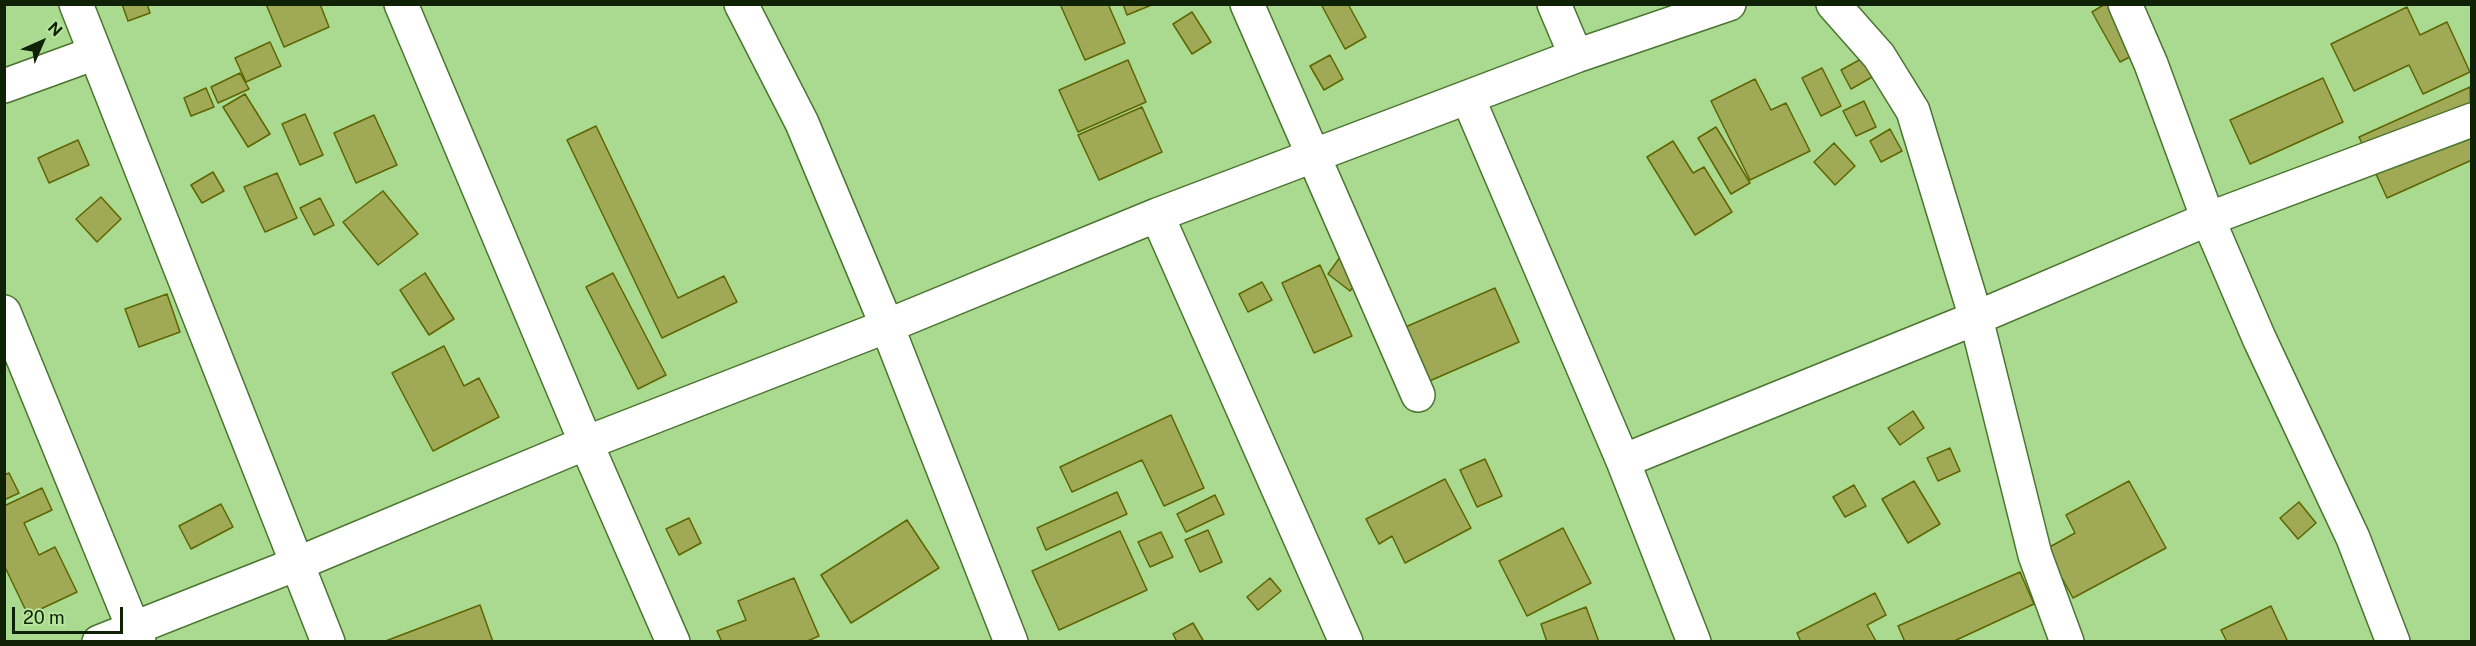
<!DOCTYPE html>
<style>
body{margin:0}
#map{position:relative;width:2476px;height:646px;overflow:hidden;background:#aad990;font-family:"Public Sans",sans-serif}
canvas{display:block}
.frame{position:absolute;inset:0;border:6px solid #102205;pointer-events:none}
.north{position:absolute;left:12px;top:12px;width:60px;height:60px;-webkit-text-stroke:4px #b6e69d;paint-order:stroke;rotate:45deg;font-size:16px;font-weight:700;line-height:24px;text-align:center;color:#102205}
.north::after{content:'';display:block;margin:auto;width:21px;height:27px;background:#102205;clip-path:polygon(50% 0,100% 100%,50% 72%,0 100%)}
.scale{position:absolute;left:12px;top:607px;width:111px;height:27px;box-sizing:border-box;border:3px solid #102205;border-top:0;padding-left:8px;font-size:18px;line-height:21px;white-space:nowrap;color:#102205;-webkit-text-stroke:4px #b6e69d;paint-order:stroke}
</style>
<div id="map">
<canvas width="2476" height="646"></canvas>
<div class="frame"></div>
<div class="north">N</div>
<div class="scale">20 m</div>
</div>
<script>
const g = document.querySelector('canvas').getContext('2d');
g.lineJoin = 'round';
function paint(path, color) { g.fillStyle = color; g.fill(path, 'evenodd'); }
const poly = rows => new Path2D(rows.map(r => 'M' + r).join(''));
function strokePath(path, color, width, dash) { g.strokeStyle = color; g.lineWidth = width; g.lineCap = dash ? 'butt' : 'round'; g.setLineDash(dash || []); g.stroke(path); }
const building = poly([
 [122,4,147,4,150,13,128,21,122,4],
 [266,4,320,4,329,27,284,47,266,4],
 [1060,4,1108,4,1125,43,1085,60,1060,4],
 [1123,4,1154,4,1127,15,1123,4],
 [1321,4,1348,4,1366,37,1345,49,1321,4],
 [2105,4,2118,4,2143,50,2120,62,2092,12,2105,4],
 [2407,7,2420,35,2447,22,2470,72,2423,94,2409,65,2354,91,2331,44,2407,7],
 [1192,12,1211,42,1192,54,1173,24,1192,12],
 [270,42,281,66,246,82,235,58,270,42],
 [1330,55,1343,79,1324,90,1310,66,1330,55],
 [1863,58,1874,76,1851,89,1841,70,1863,58],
 [1128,60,1146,102,1078,132,1059,90,1128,60],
 [1822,68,1841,106,1821,116,1802,78,1822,68],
 [240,73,249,89,218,103,211,87,240,73],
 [2323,78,2343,122,2250,164,2230,120,2323,78],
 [1755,79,1771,110,1786,103,1810,151,1750,180,1711,101,1755,79],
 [2470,87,2472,160,2387,198,2359,137,2470,87],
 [206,88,214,107,191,116,184,98,206,88],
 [245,94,270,134,248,147,223,107,245,94],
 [1864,101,1876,127,1856,136,1843,111,1864,101],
 [1142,107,1162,152,1099,180,1078,135,1142,107],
 [305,114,323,155,300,165,282,124,305,114],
 [374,115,397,165,356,183,334,133,374,115],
 [596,126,678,298,724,276,737,302,662,338,567,140,596,126],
 [1716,127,1750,183,1731,194,1698,138,1716,127],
 [1890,129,1902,151,1881,162,1870,141,1890,129],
 [78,140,89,165,49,183,38,158,78,140],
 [1673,141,1693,173,1704,167,1732,212,1695,235,1647,157,1673,141],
 [1834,143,1855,166,1835,185,1814,162,1834,143],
 [213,172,224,191,202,203,191,185,213,172],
 [277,173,297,218,265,232,244,187,277,173],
 [383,191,418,234,378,265,343,222,383,191],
 [101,197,121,219,97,242,76,219,101,197],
 [320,198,334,225,314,235,300,208,320,198],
 [1343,253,1366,270,1350,291,1328,274,1343,253],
 [1320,265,1352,336,1314,353,1282,283,1320,265],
 [425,273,454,319,429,335,400,290,425,273],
 [613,273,666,375,638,389,586,287,613,273],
 [1262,282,1272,300,1248,312,1239,294,1262,282],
 [1495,288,1519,342,1418,386,1394,332,1495,288],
 [167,294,180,332,139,347,125,309,167,294],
 [444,346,464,386,479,378,499,417,433,451,392,373,444,346],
 [1913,411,1924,428,1900,445,1888,428,1913,411],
 [1171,415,1204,488,1164,506,1142,460,1072,492,1060,467,1171,415],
 [1950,448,1960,471,1938,481,1927,458,1950,448],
 [1485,459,1502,496,1477,507,1460,470,1485,459],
 [9,473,19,493,4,500,4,475,9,473],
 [1445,479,1471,528,1405,563,1392,536,1379,544,1366,519,1445,479],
 [1914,481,1940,524,1908,543,1882,499,1914,481],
 [2129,481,2166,548,2073,598,2046,549,2075,533,2066,515,2129,481],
 [1854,485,1866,506,1845,517,1833,497,1854,485],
 [42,488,52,510,24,523,39,555,55,547,77,592,28,615,4,565,4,506,42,488],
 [1117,492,1127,514,1046,550,1037,528,1117,492],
 [1215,495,1224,514,1186,532,1177,514,1215,495],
 [2299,502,2316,523,2298,539,2280,518,2299,502],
 [221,504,233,527,191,549,179,526,221,504],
 [689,518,701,543,679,555,666,529,689,518],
 [907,520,939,568,851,623,821,575,907,520],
 [1563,528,1591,583,1527,616,1499,561,1563,528],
 [1208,530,1222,562,1200,572,1185,540,1208,530],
 [1120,531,1147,590,1059,630,1032,571,1120,531],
 [1161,532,1173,557,1150,567,1138,542,1161,532],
 [2020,572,2034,604,1952,642,1905,642,1898,626,2020,572],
 [794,578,819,636,805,642,722,642,717,631,746,620,738,601,794,578],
 [1270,578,1281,591,1258,610,1247,597,1270,578],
 [1875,593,1886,615,1867,625,1876,641,1801,642,1797,633,1875,593],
 [480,605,493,642,383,642,480,605],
 [2271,606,2288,642,2227,642,2221,630,2271,606],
 [1586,607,1599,642,1547,642,1541,624,1586,607],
 [1193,623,1204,642,1177,642,1173,634,1193,623]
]);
const minor = poly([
 [76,4,328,642],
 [401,4,586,443,673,642],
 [741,4,802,123,887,326,1011,642],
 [1247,4,1418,395],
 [1554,4,1576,56],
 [1833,4,1879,56,1913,111,1976,318,2035,555,2067,642],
 [2125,4,2151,64,2208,219,2259,338,2353,538,2393,642],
 [4,86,95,53],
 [1468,98,1623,461,1694,642],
 [1157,215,1346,642],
 [4,312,139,642],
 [1623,461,1976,318,2208,219,2472,120],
 [99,642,299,563,586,443,887,326,1157,215,1576,56,1729,4]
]);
paint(building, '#a0aa56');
strokePath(building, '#5e6501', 1.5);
strokePath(minor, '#4a7530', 36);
strokePath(minor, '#fff', 33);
</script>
